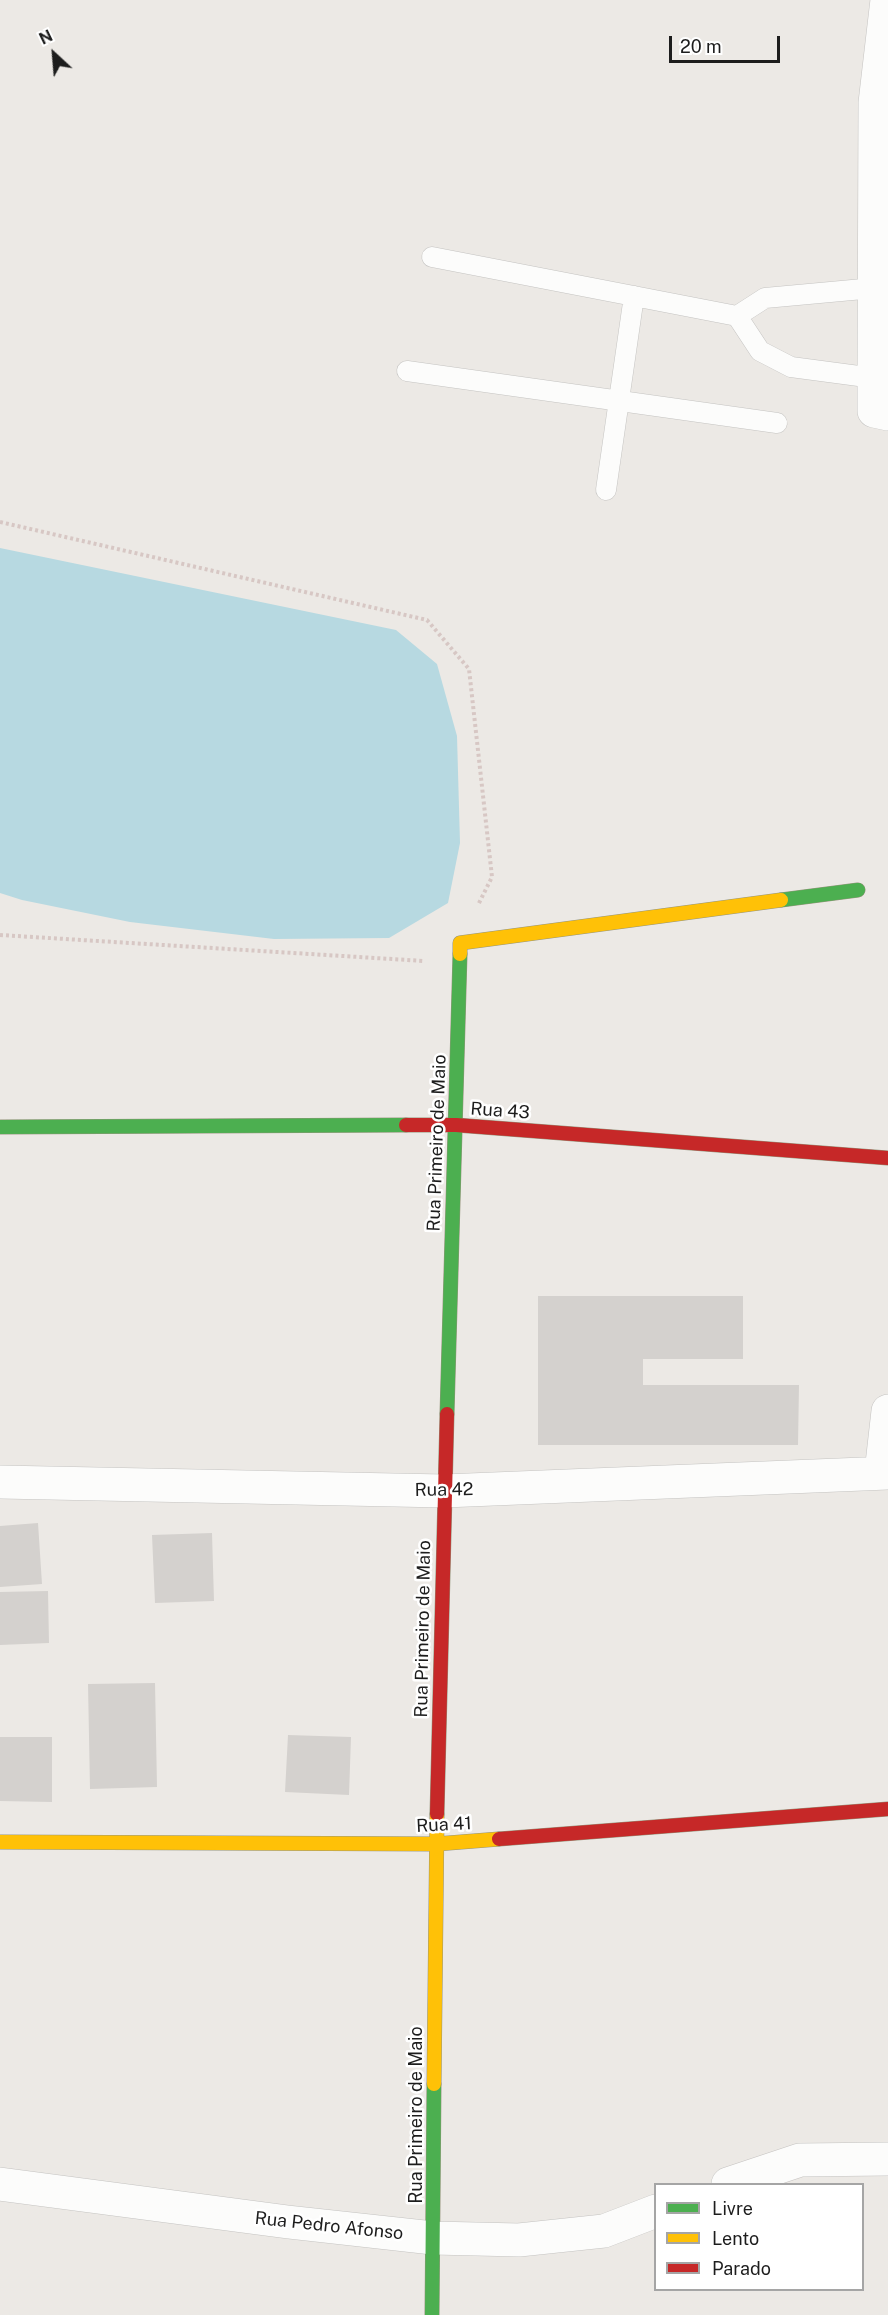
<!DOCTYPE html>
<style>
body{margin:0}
#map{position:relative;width:888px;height:2315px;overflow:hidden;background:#ece9e5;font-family:"Public Sans",sans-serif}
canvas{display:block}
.legend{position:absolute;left:654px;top:2183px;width:210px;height:108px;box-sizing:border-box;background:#fff;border:2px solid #a5a5a5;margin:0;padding:8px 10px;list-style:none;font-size:18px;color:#1d1d1d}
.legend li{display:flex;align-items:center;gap:12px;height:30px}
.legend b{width:30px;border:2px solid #a5a5a5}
.north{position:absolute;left:24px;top:24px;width:60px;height:60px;-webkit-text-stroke:4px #fff;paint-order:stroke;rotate:334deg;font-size:16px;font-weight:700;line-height:24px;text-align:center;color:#1d1d1d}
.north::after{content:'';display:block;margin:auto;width:21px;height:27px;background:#1d1d1d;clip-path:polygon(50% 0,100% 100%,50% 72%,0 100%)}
.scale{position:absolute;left:669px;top:36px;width:111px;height:27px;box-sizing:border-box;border:3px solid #1d1d1d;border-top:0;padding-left:8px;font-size:18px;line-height:21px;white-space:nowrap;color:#1d1d1d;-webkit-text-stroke:4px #fff;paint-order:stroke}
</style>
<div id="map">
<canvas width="888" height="2315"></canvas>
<ul class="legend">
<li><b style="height:8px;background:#4caf50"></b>Livre</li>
<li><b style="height:8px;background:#ffc107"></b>Lento</li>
<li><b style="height:8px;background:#c62828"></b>Parado</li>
</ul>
<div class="north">N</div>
<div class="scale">20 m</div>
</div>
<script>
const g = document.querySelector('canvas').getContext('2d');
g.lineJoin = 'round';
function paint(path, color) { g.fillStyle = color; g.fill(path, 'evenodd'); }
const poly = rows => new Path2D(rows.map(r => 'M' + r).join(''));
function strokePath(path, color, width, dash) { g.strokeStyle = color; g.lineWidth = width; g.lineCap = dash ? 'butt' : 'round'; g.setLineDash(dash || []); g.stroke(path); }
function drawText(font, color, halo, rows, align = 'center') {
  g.font = font + ' "Public Sans",sans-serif'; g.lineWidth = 5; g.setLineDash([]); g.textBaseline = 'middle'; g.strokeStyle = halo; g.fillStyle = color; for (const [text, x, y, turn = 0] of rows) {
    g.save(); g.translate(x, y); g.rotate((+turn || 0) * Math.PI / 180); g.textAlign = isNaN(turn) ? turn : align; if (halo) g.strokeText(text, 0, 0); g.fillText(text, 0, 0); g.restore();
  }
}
const water = poly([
 [0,548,396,630,437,664,457,736,460,843,448,903,389,938,274,939,130,922,22,900,0,893]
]);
const building = poly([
 [538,1296,743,1296,743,1359,643,1359,643,1385,799,1385,798,1445,538,1445],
 [38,1523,42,1584,0,1587,0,1526],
 [212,1533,214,1601,155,1603,152,1535],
 [48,1591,49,1643,0,1645,0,1592],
 [155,1683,157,1787,90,1789,88,1684],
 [288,1735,351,1737,349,1795,285,1792],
 [0,1737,52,1737,52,1802,0,1801]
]);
const path = poly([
 [0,522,427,620,469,669,492,877,478,905],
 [0,935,424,961]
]);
const lane = poly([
 [432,257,737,316,765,298,874,288],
 [737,316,760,351,791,367,874,378],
 [407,371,777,423],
 [606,490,634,296]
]);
const street = poly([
 [887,0,875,103,874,378,874,411,888,414],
 [881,1473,888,1411],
 [0,1482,444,1491,888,1473],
 [0,2184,288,2222,433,2238,519,2240,604,2231,656,2211],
 [728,2184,800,2160,888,2159]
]);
const fast = poly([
 [781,900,858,890],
 [0,1127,406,1125],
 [447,1414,460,954],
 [432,2315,434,2084]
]);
const slow = poly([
 [460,954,460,943,781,900],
 [0,1842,436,1844,499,1839],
 [434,2084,437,1814]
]);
const jam = poly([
 [406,1125,456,1125,888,1158],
 [437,1814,447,1414],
 [499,1839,888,1809]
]);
const streetNames = [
 ["Rua 43",500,1111,4],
 ["Rua Primeiro de Maio",437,1143,-88],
 ["Rua 42",444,1490,-1],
 ["Rua Primeiro de Maio",423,1629,-89],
 ["Rua 41",444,1825,-3],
 ["Rua Primeiro de Maio",416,2115,-90],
 ["Rua Pedro Afonso",329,2226,6]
];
paint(water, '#b7d9e1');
paint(building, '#d4d1ce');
strokePath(lane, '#c4c3c1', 21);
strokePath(street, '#c4c3c1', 34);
strokePath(fast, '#95957c', 15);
strokePath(slow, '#95957c', 15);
strokePath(jam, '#95957c', 15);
strokePath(path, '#d7c7c4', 4, [3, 3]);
strokePath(lane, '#fcfcfb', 20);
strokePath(street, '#fcfcfb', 33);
strokePath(fast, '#4caf50', 14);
strokePath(slow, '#ffc107', 14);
strokePath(jam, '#c62828', 14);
drawText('18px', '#1d1d1d', '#fff', streetNames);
</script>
